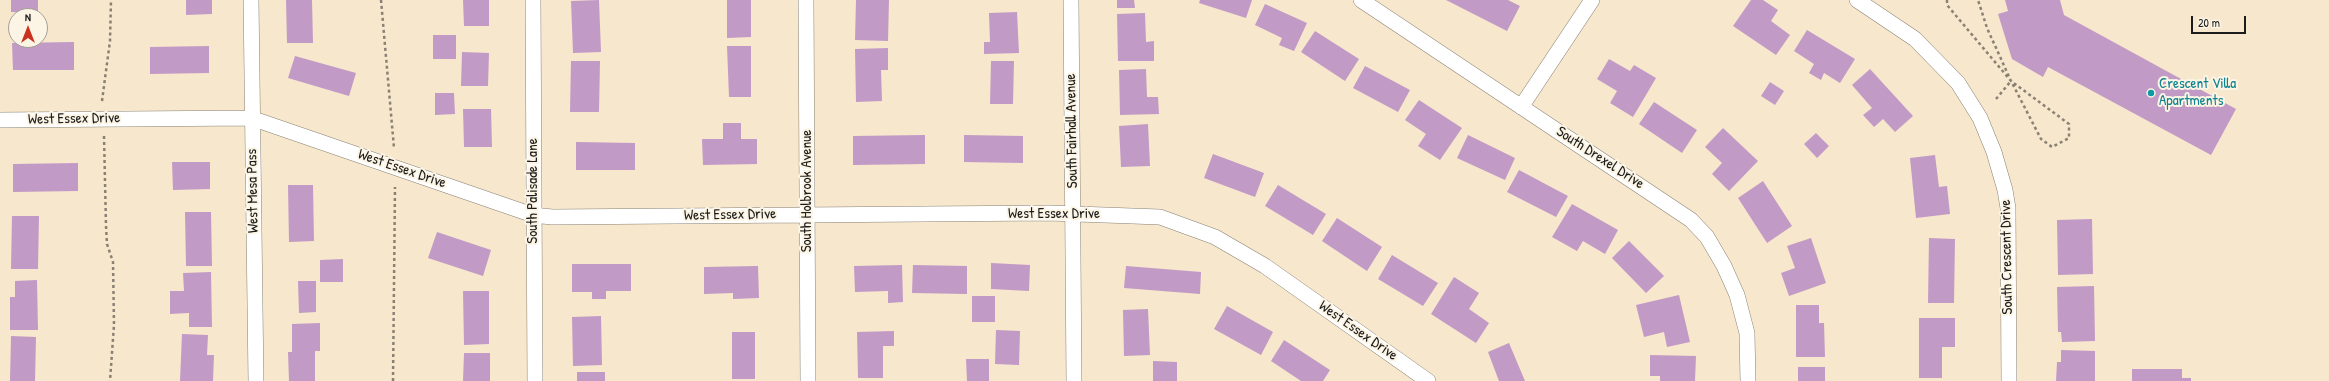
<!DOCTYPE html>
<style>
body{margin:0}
#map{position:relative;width:2329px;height:381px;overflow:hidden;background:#f6e7cd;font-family:"Patrick Hand",sans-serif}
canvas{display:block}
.north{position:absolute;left:8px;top:8px;width:40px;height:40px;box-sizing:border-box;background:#fcf5e5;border:1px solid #a29e95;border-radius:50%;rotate:0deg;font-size:11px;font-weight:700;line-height:16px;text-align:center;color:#1c1c1c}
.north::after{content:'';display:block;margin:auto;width:14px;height:18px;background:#c8321e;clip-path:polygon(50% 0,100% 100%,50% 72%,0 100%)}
.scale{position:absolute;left:2191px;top:16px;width:55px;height:18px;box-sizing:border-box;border:2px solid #1c1c1c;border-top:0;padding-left:5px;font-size:12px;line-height:14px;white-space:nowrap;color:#1c1c1c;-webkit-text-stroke:3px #fcf5e5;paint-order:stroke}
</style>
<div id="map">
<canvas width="2329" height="381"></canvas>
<div class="north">N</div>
<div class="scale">20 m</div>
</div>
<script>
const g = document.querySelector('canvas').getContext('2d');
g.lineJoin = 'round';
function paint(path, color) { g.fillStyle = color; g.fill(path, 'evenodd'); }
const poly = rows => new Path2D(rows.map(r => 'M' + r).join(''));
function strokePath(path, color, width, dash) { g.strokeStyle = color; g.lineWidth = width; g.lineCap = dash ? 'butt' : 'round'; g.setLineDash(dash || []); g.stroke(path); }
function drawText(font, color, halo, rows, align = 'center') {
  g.font = font + ' "Patrick Hand",sans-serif'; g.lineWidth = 4; g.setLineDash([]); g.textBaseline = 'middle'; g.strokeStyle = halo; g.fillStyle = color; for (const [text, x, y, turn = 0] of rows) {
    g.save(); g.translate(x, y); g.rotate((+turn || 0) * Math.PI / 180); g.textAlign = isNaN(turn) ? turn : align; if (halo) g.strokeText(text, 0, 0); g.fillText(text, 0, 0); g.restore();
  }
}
const building = poly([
 [11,0,38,0,38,13,11,12],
 [186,0,212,0,212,14,186,15],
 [286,0,312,0,313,43,287,43],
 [463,0,489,0,489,26,464,26],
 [599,0,601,52,573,53,571,1],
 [727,0,751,0,751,37,727,38],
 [856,0,889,0,888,41,855,40],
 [1117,0,1134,0,1135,8,1117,8],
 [1200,0,1252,0,1246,18,1199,3],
 [1446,0,1508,0,1520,6,1507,31],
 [1751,0,1763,0,1778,10,1771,21,1790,35,1776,55,1733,26],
 [2005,0,2060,0,2064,15,2236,109,2211,155,2048,67,2043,77,2012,59,1998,14,2008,11],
 [1265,4,1307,23,1294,51,1279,45,1282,38,1255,25],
 [1017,12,1019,53,984,54,984,42,990,42,989,13],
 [1145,13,1146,42,1154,41,1154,61,1118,61,1117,14],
 [1807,30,1855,59,1840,83,1824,73,1821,80,1809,73,1814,64,1794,51],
 [1315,31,1359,59,1345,81,1301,52],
 [433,35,456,35,456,59,433,59],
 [74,42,74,70,13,70,12,43],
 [209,46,209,73,150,74,150,47],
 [727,46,751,46,751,97,729,97],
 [888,48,888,70,881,70,882,101,856,102,855,49],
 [462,52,489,53,488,86,461,86],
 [295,56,356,73,349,96,288,78],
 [1609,59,1630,71,1634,65,1656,78,1633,117,1610,103,1617,91,1597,79],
 [571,61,600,61,599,112,570,112],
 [991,61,1014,61,1013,104,990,104],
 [1365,66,1410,90,1398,112,1353,88],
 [1146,69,1147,97,1158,97,1159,114,1120,115,1119,70],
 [1870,69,1913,116,1895,132,1883,119,1874,127,1863,115,1872,108,1852,85],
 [1770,82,1784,91,1775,105,1761,96],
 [435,93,454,93,455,114,435,115],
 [1419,100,1462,128,1440,160,1418,146,1426,134,1405,120],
 [1654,102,1697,130,1682,153,1639,124],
 [463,109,491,109,492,147,464,147],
 [723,123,741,123,741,139,757,139,757,164,703,165,702,139,723,139],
 [1148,124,1150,166,1121,167,1119,126],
 [1723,128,1758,161,1729,191,1712,174,1722,163,1705,147],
 [1816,133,1829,146,1817,158,1804,144],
 [925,135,925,164,853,165,853,136],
 [964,135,1023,136,1023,163,964,162],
 [1468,135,1515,158,1505,180,1457,158],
 [576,142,635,143,635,170,576,170],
 [1213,154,1264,173,1255,197,1204,178],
 [1935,155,1939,187,1947,186,1950,214,1916,218,1910,158],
 [172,162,210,162,210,189,173,190],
 [78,163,78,191,13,192,13,164],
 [1519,170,1568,196,1556,217,1507,192],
 [1763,181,1792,226,1767,243,1738,198],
 [288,185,313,185,314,241,289,242],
 [1278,185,1326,214,1313,235,1265,206],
 [1572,204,1618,230,1605,254,1583,241,1577,251,1552,237],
 [185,212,211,212,212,266,186,266],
 [12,216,39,216,38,269,11,269],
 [1337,218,1382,247,1367,271,1322,241],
 [2092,219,2093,274,2058,275,2057,220],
 [437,232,491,250,483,276,428,258],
 [1811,238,1826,283,1789,296,1781,273,1795,268,1787,246],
 [1929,238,1955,239,1954,303,1928,303],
 [1629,241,1664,276,1646,293,1612,258],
 [1392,255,1438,283,1423,306,1378,279],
 [343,259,343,282,320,282,320,260],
 [991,263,1030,265,1029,291,991,289],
 [572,264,631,264,631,291,606,291,606,299,592,299,592,292,572,292],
 [902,265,903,302,888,303,888,291,855,292,854,266],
 [913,265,967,266,967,294,912,293],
 [758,266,759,298,733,299,733,293,704,294,704,267],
 [1126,266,1201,272,1200,294,1124,288],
 [211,272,212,327,189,327,189,313,170,314,170,291,184,291,183,273],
 [1454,277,1479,293,1469,309,1489,323,1476,343,1431,314],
 [37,280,38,330,10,330,10,297,15,297,15,281],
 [298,281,316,281,316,312,299,313],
 [2094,286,2095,341,2062,342,2061,332,2058,332,2057,287],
 [463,291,489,291,489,344,464,345],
 [1679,295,1690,342,1667,347,1664,332,1644,337,1636,305],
 [972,296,995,296,995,322,972,322],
 [1796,305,1819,305,1819,323,1824,323,1825,357,1796,357],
 [1227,306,1273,332,1261,355,1214,329],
 [1148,309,1150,355,1124,356,1123,310],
 [601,316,602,365,573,366,572,317],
 [1919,318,1955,318,1955,347,1942,347,1942,378,1919,378],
 [320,323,320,351,315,351,315,381,289,381,288,352,292,352,292,324],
 [996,330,1020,331,1019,365,995,364],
 [894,331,894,346,883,346,883,378,858,378,857,332],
 [732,332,755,332,755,379,732,379],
 [182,334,208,335,207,355,214,355,213,381,180,381],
 [11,336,36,337,35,381,10,381],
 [1284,340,1330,370,1323,381,1301,381,1271,361],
 [1509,343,1525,381,1499,381,1488,352],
 [2061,350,2095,351,2095,381,2056,381,2057,362,2061,362],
 [464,353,490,353,490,381,463,381],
 [1650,355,1696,356,1695,381,1660,381,1660,376,1650,376],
 [966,359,989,359,989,381,967,381],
 [1153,361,1177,362,1177,381,1153,381],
 [1798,367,1825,367,1825,381,1798,381],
 [2132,369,2182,369,2182,378,2191,378,2191,381,2132,381],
 [577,372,605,372,605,381,577,381]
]);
const path = poly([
 [381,0,394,148],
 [1947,0,1947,5,2011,81,2069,124,2069,138,2052,147,2041,139,2011,81,1987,28,1978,0],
 [1996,99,2011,81],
 [102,101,110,41,111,0],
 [104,136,106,226,107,244,113,262,114,325,110,381],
 [393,381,395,187]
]);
const street = poly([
 [251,0,256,381],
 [533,0,535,381],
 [806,0,808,381],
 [1071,0,1074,381],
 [1361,0,1691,220,1707,237,1724,266,1737,295,1747,333,1748,381],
 [1857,0,1915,39,1958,83,1980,118,1994,152,2005,190,2008,208,2009,381],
 [1521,107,1592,0],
 [0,120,251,118,533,215,552,217,1049,213,1160,217,1215,237,1265,266,1428,381]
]);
const markers = [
 [2151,93,4,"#0f9aa8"]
];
const cultureNames = [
 ["Crescent Villa",2159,84],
 ["Apartments",2159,101]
];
const streetNames = [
 ["West Essex Drive",74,119,-1],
 ["South Fairhall Avenue",1072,131,-91],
 ["South Drexel Drive",1600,158,33],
 ["West Essex Drive",402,169,19],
 ["West Mesa Pass",253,191,-91],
 ["South Palisade Lane",533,191,-90],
 ["South Holbrook Avenue",807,191,-90],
 ["West Essex Drive",1054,214],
 ["West Essex Drive",730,215,-1],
 ["South Crescent Drive",2007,257,-91],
 ["West Essex Drive",1358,331,35]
];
paint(building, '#c29ac6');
strokePath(street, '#898274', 16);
strokePath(path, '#898274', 2.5, [3, 3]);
strokePath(street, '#fff', 15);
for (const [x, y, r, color] of markers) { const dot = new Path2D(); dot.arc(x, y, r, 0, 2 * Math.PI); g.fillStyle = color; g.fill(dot); strokePath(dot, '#fcf5e5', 1.5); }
drawText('15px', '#0d838f', '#fcf5e5', cultureNames, 'left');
drawText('15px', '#1c1c1c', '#fcf5e5', streetNames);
</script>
